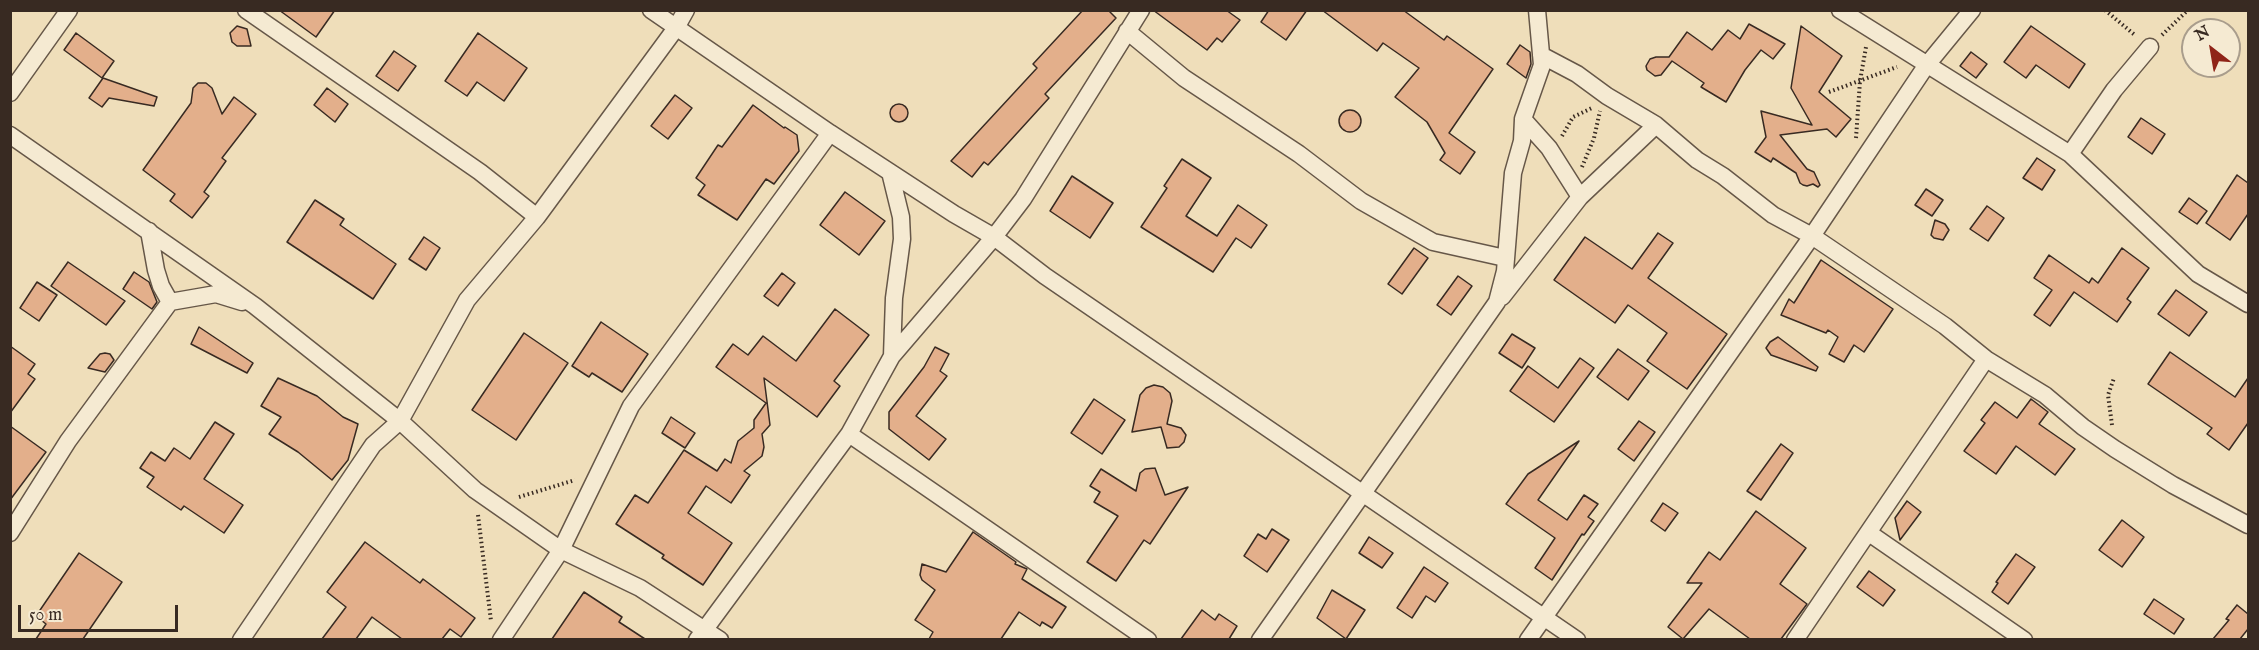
<!DOCTYPE html>
<style>
body{margin:0}
#map{position:relative;width:2259px;height:650px;overflow:hidden;background:#efdeba;font-family:"IM FELL English",serif}
canvas{display:block}
.frame{position:absolute;inset:0;border:12px solid #382a22;pointer-events:none}
.north{position:absolute;left:2181px;top:18px;width:60px;height:60px;box-sizing:border-box;background:#f5ead2;border:2px solid #a99d8c;border-radius:50%;rotate:329deg;font-size:16px;font-weight:700;line-height:24px;text-align:center;color:#382a22}
.north::after{content:'';display:block;margin:auto;width:21px;height:27px;background:#8f2418;clip-path:polygon(50% 0,100% 100%,50% 72%,0 100%)}
.scale{position:absolute;left:18px;top:605px;width:160px;height:27px;box-sizing:border-box;border:3px solid #382a22;border-top:0;padding-left:8px;font-size:18px;line-height:21px;white-space:nowrap;color:#382a22;-webkit-text-stroke:4px #f5ead2;paint-order:stroke}
</style>
<div id="map">
<canvas width="2259" height="650"></canvas>
<div class="frame"></div>
<div class="north">N</div>
<div class="scale">50 m</div>
</div>
<script>
const g = document.querySelector('canvas').getContext('2d');
g.lineJoin = 'round';
function paint(path, color) { g.fillStyle = color; g.fill(path, 'evenodd'); }
const poly = rows => new Path2D(rows.map(r => 'M' + r).join(''));
function strokePath(path, color, width, dash) { g.strokeStyle = color; g.lineWidth = width; g.lineCap = dash ? 'butt' : 'round'; g.setLineDash(dash || []); g.stroke(path); }
const building = poly([
 [279,10,335,10,316,37,279,10],
 [1083,10,1108,10,1116,18,1045,94,1049,98,988,165,984,162,972,177,951,161,1037,68,1033,64,1083,10],
 [1153,10,1226,10,1240,20,1222,42,1217,38,1207,50,1153,10],
 [1269,10,1307,10,1286,40,1261,22,1269,10],
 [1322,10,1403,10,1444,40,1447,36,1493,69,1449,133,1475,152,1460,174,1440,160,1445,153,1427,122,1395,97,1419,68,1383,43,1377,51,1322,10],
 [1749,24,1785,44,1773,59,1761,50,1745,70,1726,102,1701,87,1704,83,1672,61,1661,75,1655,76,1647,70,1646,66,1650,59,1656,57,1669,57,1687,32,1712,50,1728,30,1740,39,1749,24],
 [237,26,247,29,251,46,237,46,232,42,230,33,237,26],
 [1801,26,1842,56,1819,92,1851,119,1836,137,1827,129,1780,135,1807,169,1814,172,1820,185,1818,187,1813,184,1807,186,1803,185,1800,183,1796,173,1773,158,1771,162,1755,152,1766,137,1761,111,1812,125,1791,88,1801,26],
 [2031,26,2085,64,2069,88,2036,65,2026,78,2004,62,2031,26],
 [76,33,114,61,102,78,64,50,76,33],
 [478,33,527,68,504,101,477,82,467,96,445,81,478,33],
 [1520,45,1530,52,1531,64,1526,78,1507,64,1520,45],
 [394,51,416,66,398,91,376,76,394,51],
 [1971,52,1987,64,1976,78,1960,66,1971,52],
 [103,78,157,97,154,106,109,98,102,107,89,98,103,78],
 [198,83,206,83,212,88,222,114,234,97,256,114,222,158,226,161,204,192,209,196,192,218,170,201,175,194,143,170,191,103,193,88,198,83],
 [327,88,348,104,335,122,314,105,327,88],
 [675,95,692,108,668,139,651,126,675,95],
 '890 113a9 9 0 1 1 18 0a9 9 0 1 1-18 0Z',
 [753,105,784,128,785,127,797,135,799,151,774,184,766,179,737,220,698,195,705,185,696,178,718,145,722,147,753,105],
 '1339 121a11 11 0 1 1 22 0a11 11 0 1 1-22 0Z',
 [2141,118,2165,134,2152,154,2128,137,2141,118],
 [2037,158,2055,170,2042,190,2023,178,2037,158],
 [1182,159,1211,178,1186,216,1217,236,1238,205,1267,225,1251,248,1236,238,1213,272,1141,227,1167,188,1164,186,1182,159],
 [2237,175,2248,183,2248,214,2230,240,2206,223,2237,175],
 [1072,176,1113,203,1090,238,1050,211,1072,176],
 [1926,189,1943,200,1932,216,1915,205,1926,189],
 [845,192,885,221,859,255,820,225,845,192],
 [2189,198,2207,211,2197,224,2179,212,2189,198],
 [315,200,344,219,340,225,396,264,373,299,287,242,315,200],
 [1987,206,2004,218,1988,241,1970,229,1987,206],
 [1935,220,1945,224,1949,230,1943,240,1934,238,1931,235,1935,220],
 [1658,233,1673,243,1648,278,1727,334,1687,389,1647,361,1667,333,1628,305,1615,323,1554,280,1585,237,1632,269,1658,233],
 [424,237,440,248,426,270,409,259,424,237],
 [1414,248,1428,258,1402,294,1388,284,1414,248],
 [2122,248,2149,268,2127,299,2131,302,2117,322,2074,292,2050,326,2034,315,2052,290,2034,278,2049,255,2089,283,2092,278,2098,283,2122,248],
 [1821,260,1893,309,1864,352,1854,345,1844,362,1829,354,1838,337,1828,330,1826,333,1781,315,1789,299,1794,303,1821,260],
 [68,262,125,301,106,325,51,286,68,262],
 [134,272,149,282,157,302,152,309,123,289,134,272],
 [782,273,795,283,778,306,764,296,782,273],
 [1458,276,1472,286,1451,315,1437,305,1458,276],
 [37,282,57,295,39,321,20,308,37,282],
 [2176,290,2207,312,2189,336,2158,314,2176,290],
 [835,309,869,335,834,381,840,386,817,417,764,378,770,425,762,434,764,447,762,456,744,471,750,475,731,503,706,486,688,513,732,543,703,585,662,558,664,555,616,524,635,495,648,503,684,450,717,471,725,459,731,463,738,441,754,428,754,420,766,403,716,367,733,344,748,355,763,336,796,361,835,309],
 [601,322,648,354,622,392,592,373,589,377,572,366,601,322],
 [199,327,253,363,247,373,191,344,199,327],
 [524,333,568,363,516,440,472,410,524,333],
 [1512,334,1535,348,1522,368,1499,353,1512,334],
 [1778,337,1818,367,1816,371,1771,355,1766,348,1770,342,1778,337],
 [10,346,35,364,28,374,35,379,10,413,10,346],
 [935,347,949,354,940,371,947,376,916,416,946,439,929,460,889,429,889,412,924,367,935,347],
 [1618,349,1649,371,1628,400,1597,377,1618,349],
 [2170,352,2235,397,2248,378,2248,423,2229,450,2207,434,2212,428,2148,384,2170,352],
 [105,353,110,354,114,360,105,372,88,368,100,354,105,353],
 [1580,358,1594,368,1554,422,1510,391,1528,366,1558,388,1580,358],
 [278,378,317,396,343,417,358,424,348,460,332,480,298,452,269,434,281,417,261,406,278,378],
 [1154,385,1163,387,1170,393,1172,401,1167,424,1181,428,1186,435,1184,442,1179,447,1167,448,1161,427,1132,432,1140,395,1146,388,1154,385],
 [1094,399,1125,420,1102,454,1071,433,1094,399],
 [2031,399,2048,412,2039,424,2075,449,2055,475,2016,446,1996,474,1964,451,1985,423,1981,420,1995,402,2017,418,2031,399],
 [671,417,695,433,685,448,662,433,671,417],
 [1639,421,1655,432,1634,461,1618,449,1639,421],
 [215,422,234,434,204,479,243,505,224,533,184,506,181,510,147,487,154,477,140,468,151,452,165,461,174,448,190,459,215,422],
 [10,426,46,452,10,500,10,426],
 [1579,441,1538,500,1567,520,1584,495,1598,504,1588,517,1594,521,1584,535,1582,534,1552,580,1535,568,1555,538,1506,504,1528,474,1579,441],
 [1781,444,1793,453,1761,500,1747,491,1781,444],
 [1155,468,1165,495,1188,487,1150,544,1144,540,1116,581,1087,562,1118,516,1094,502,1100,492,1090,486,1101,469,1136,491,1140,473,1145,469,1155,468],
 [1907,501,1921,512,1900,540,1895,518,1907,501],
 [1663,503,1678,513,1665,531,1651,521,1663,503],
 [1756,511,1806,548,1780,584,1807,604,1781,639,1750,639,1709,609,1683,639,1668,627,1702,583,1687,583,1709,552,1720,560,1756,511],
 [2122,520,2144,537,2122,567,2099,550,2122,520],
 [1272,529,1289,540,1267,572,1244,556,1258,534,1266,539,1272,529],
 [973,532,1016,562,1015,564,1027,569,1022,579,1066,607,1052,628,1042,622,1040,626,1019,612,1001,639,929,639,933,632,915,620,935,590,922,580,920,575,922,564,946,572,973,532],
 [1369,537,1393,553,1382,568,1359,553,1369,537],
 [365,542,420,583,423,579,475,618,461,637,450,629,442,639,402,639,372,617,356,639,322,639,346,607,327,592,365,542],
 [79,553,122,582,83,639,36,639,46,624,36,616,79,553],
 [2016,554,2035,567,2008,604,1992,592,1998,583,1996,582,2016,554],
 [1424,567,1448,583,1435,602,1426,596,1412,618,1397,608,1424,567],
 [1869,571,1895,590,1883,606,1857,587,1869,571],
 [1332,590,1365,610,1346,639,1317,618,1332,590],
 [584,592,622,617,619,622,645,639,552,639,584,592],
 [2154,599,2184,619,2174,634,2144,614,2154,599],
 [2237,605,2248,614,2248,629,2240,639,2213,639,2229,620,2226,619,2237,605],
 [1202,610,1215,620,1219,614,1237,626,1229,639,1181,639,1202,610]
]);
const path = poly([
 [2105,10,2136,36],
 [2162,35,2188,10],
 [1829,92,1897,67],
 [1562,136,1573,117,1592,108],
 [1856,138,1860,81,1866,47],
 [1582,167,1594,138,1600,111],
 [2112,425,2108,395,2114,378],
 [519,497,575,480],
 [478,515,491,621]
]);
const street = poly([
 [246,10,480,172,537,217],
 [651,10,830,133,954,214,994,237,1045,276,1577,640],
 [1840,10,2070,154,2198,274,2248,304],
 [1127,31,1184,78,1299,154,1361,201,1433,242,1505,258],
 [1541,55,1577,74,1607,96,1656,125,1697,160,1723,176,1773,215,1812,236,1945,326,1986,359,2045,395,2083,427,2115,449,2173,485,2248,525],
 [10,93,69,10],
 [1523,119,1549,148,1580,197],
 [10,135,255,306,400,421,475,490,561,550,640,588,720,640],
 [2070,154,2114,90,2150,47],
 [890,172,901,217,902,239,894,298,892,356],
 [1502,297,1580,197,1656,125],
 [170,302,216,294,242,302],
 [849,434,1148,640],
 [10,533,68,441,170,302,161,286,156,270,149,231],
 [1869,533,2024,640],
 [241,640,373,445,400,421,467,300,537,217,676,28,686,10],
 [501,640,561,550,631,406,830,133],
 [697,640,849,434,892,356,994,237,1023,199,1141,10],
 [1260,640,1497,302,1505,271,1513,173,1522,141,1523,119,1542,65,1537,10],
 [1528,640,1812,236,1926,66,1972,10],
 [1795,640,1986,359]
]);
paint(building, '#e3af8b');
strokePath(building, '#382a22', 1.5);
strokePath(street, '#665748', 19);
strokePath(path, '#382a22', 4, [1.5, 3]);
strokePath(street, '#f5ead2', 16);
</script>
